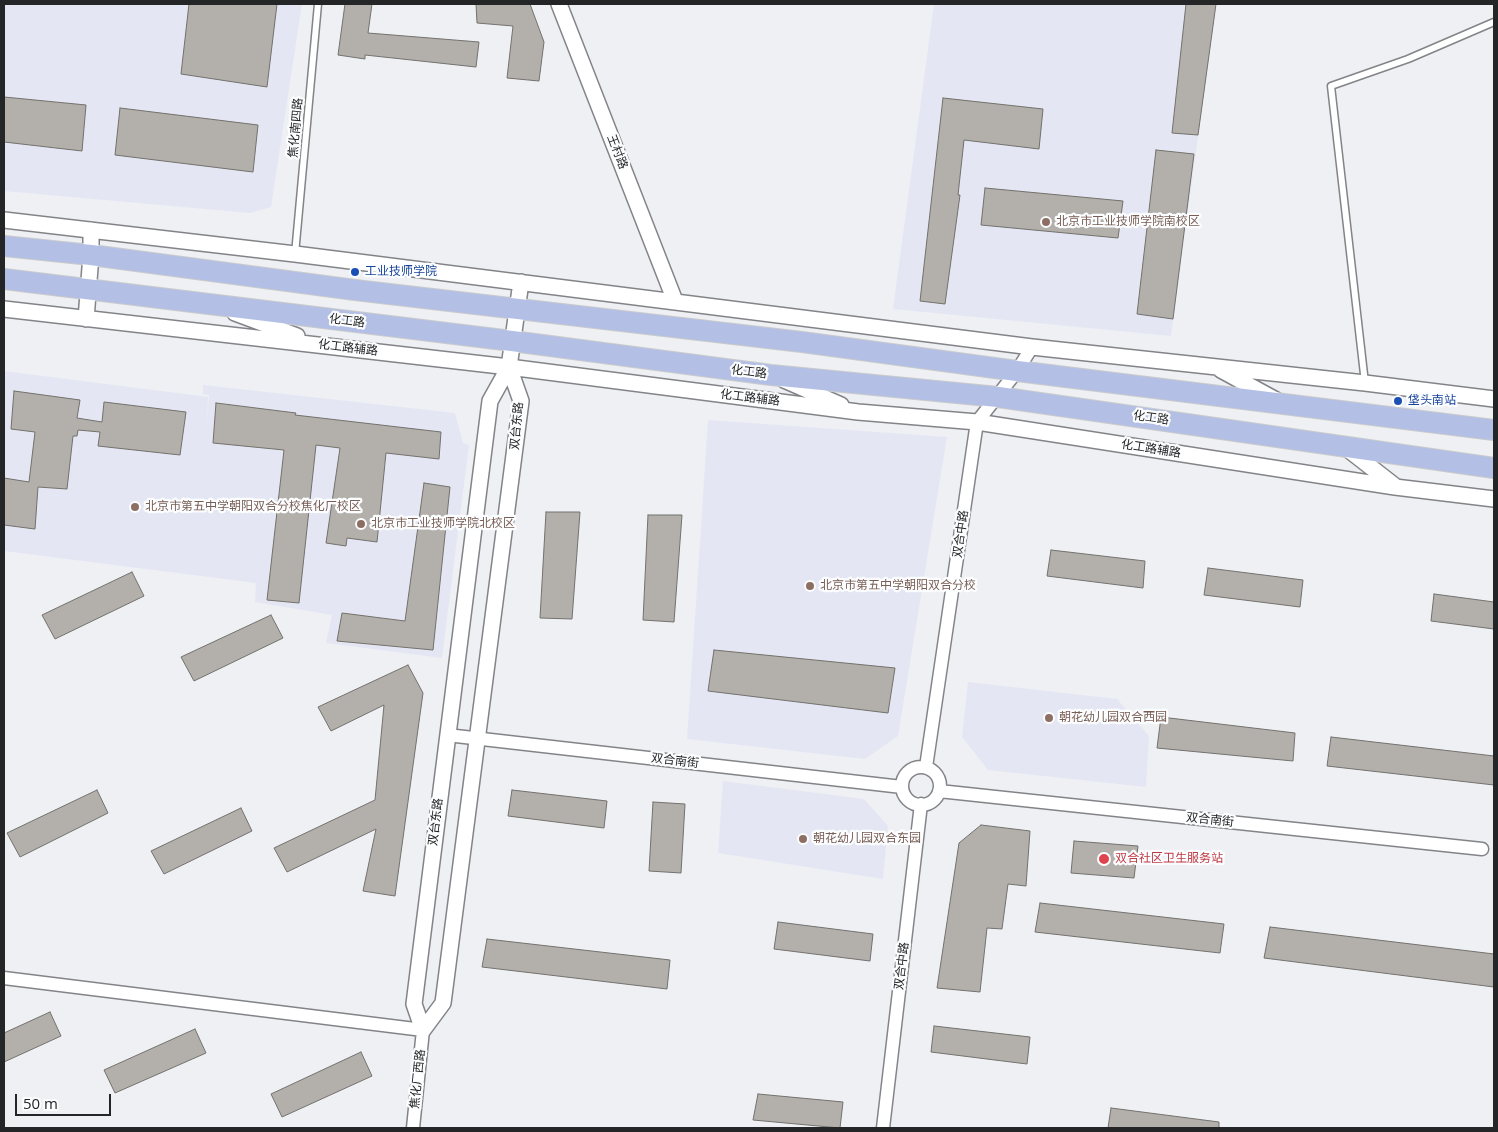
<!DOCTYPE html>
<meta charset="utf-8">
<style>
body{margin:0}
#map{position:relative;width:1498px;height:1132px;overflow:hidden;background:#eef0f4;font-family:"Open Sans",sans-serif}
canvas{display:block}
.frame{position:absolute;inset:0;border:5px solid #242527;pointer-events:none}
.scale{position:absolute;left:15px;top:1094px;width:96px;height:22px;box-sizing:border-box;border:2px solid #242527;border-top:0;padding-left:6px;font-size:15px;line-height:18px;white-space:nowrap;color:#242527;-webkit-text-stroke:4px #fcfdff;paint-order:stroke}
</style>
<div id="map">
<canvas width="1498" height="1132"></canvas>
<div class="frame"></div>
<div class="scale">50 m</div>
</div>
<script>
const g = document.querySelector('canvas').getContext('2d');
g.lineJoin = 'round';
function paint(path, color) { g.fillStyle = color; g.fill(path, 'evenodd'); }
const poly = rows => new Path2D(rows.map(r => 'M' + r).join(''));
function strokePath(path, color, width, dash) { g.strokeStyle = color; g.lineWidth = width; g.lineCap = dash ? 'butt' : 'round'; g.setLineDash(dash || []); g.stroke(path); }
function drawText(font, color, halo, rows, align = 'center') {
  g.font = font + ' "Open Sans","Noto Sans SC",sans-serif'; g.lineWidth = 4.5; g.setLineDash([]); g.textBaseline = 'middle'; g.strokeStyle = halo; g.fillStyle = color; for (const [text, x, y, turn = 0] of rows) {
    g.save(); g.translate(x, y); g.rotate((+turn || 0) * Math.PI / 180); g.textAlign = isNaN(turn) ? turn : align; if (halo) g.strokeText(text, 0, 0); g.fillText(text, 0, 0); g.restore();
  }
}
const built = poly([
 [4,4,302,4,271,207,250,213,4,191],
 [934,4,1216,4,1171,336,893,309],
 [4,371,208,397,207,425,209,395,203,394,203,385,455,413,463,443,469,445,442,658,326,643,332,615,255,602,256,583,4,551],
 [708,420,947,437,898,736,865,759,687,739],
 [968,682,1117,699,1149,736,1146,787,988,770,962,737],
 [723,781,864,799,888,826,883,879,718,853]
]);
const building = poly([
 [189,4,277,4,267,87,181,74,189,4],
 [345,4,372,4,368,33,479,42,476,67,365,55,365,59,338,55,345,4],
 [476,4,530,4,544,42,539,81,507,78,513,26,477,23,476,4],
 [1186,4,1216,4,1198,135,1172,133,1186,4],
 [4,97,86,105,82,151,4,142,4,97],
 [943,98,1043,109,1039,149,964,140,958,195,960,195,945,304,920,301,943,98],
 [120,108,258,125,253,172,115,155,120,108],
 [1156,150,1194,154,1173,319,1137,314,1156,150],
 [985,188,1123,201,1118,238,981,225,985,188],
 [14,391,80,400,77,418,102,422,104,402,186,412,180,455,98,446,100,432,78,430,77,436,73,436,67,489,38,487,35,529,4,525,4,478,29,482,35,432,11,429,14,391],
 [216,403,296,413,295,415,441,432,439,459,386,453,377,542,347,538,346,546,326,543,340,448,316,445,299,603,267,600,284,450,213,443,216,403],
 [424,483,450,487,433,650,337,641,342,613,405,621,424,483],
 [546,512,580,512,572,619,540,618,546,512],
 [648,515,682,515,674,622,643,620,648,515],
 [1051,550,1145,561,1143,588,1047,576,1051,550],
 [1208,568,1303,580,1300,607,1204,595,1208,568],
 [132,572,144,596,55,639,42,615,132,572],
 [1434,594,1494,602,1494,629,1431,621,1434,594],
 [271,615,283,638,194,681,181,657,271,615],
 [714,650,895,668,888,713,708,691,714,650],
 [408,665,423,693,395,896,363,891,376,829,287,872,274,848,375,800,384,705,331,731,318,707,408,665],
 [1161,717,1295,733,1293,761,1157,748,1161,717],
 [1331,737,1494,756,1494,785,1327,766,1331,737],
 [97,790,108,813,20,857,7,833,97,790],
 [512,790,607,801,604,828,508,816,512,790],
 [653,802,685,804,681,873,649,871,653,802],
 [241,808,252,831,164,874,151,851,241,808],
 [981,825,1030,831,1026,886,1008,884,1002,929,987,928,980,992,937,988,959,843,981,825],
 [1074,841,1138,846,1134,878,1071,873,1074,841],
 [1040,903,1224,924,1220,953,1035,932,1040,903],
 [778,922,873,934,870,961,774,949,778,922],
 [1270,927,1494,954,1494,987,1264,958,1270,927],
 [487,939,670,960,667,989,482,967,487,939],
 [50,1012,61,1036,4,1062,4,1033,50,1012],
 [934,1026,1030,1037,1027,1064,931,1052,934,1026],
 [195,1029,206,1053,115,1093,104,1070,195,1029],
 [361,1052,372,1076,282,1117,271,1094,361,1052],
 [758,1094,843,1102,840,1128,753,1120,758,1094],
 [1111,1108,1219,1122,1219,1128,1108,1128,1111,1108]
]);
const service = poly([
 [295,254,318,4],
 [1365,383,1331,86,1408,59,1494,22]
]);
const minor = poly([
 [447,735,902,787],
 [926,767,977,422,1017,371,1032,347],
 '902 786a19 19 0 1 1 38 0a19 19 0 1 1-38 0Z',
 [939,791,1482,849],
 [4,978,423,1030,413,1128],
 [883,1128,921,804]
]);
const tertiary = poly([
 [559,4,675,301],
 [4,220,295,254,1032,347,1365,383,1494,399],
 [4,309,509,367,858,412,977,422,1395,487,1494,499],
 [235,313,297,336],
 [86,319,91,255,91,230],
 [1221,370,1276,400],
 [784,380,841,405],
 [1345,447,1395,486],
 [423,1030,414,1004,490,401,509,367,521,282],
 [423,1030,443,1003,521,401,509,367]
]);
const primary = poly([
 [4,246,91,255,355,290,802,342,1017,371,1494,430],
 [4,279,512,341,771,375,998,397,1494,468]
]);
const markers = [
 [1046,222,5,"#8d6e63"],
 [355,272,5,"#1a4fb4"],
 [1398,401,5,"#1a4fb4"],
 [135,507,5,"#8d6e63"],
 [361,524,5,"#8d6e63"],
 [810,586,5,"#8d6e63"],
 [1049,718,5,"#8d6e63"],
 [803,839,5,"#8d6e63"],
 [1104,859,6,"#e0444e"]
];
const streetNames = [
 ["焦化南四路",296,128,-85],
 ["王村路",617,152,69],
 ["化工路",347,321,7],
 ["化工路辅路",348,348,7],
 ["化工路",749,372,7],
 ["化工路辅路",750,398,7],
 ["化工路",1151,418,8],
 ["双台东路",517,426,-85],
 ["化工路辅路",1151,449,9],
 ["双合中路",961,534,-82],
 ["双合南街",675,761,7],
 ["双合南街",1210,820,6],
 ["双台东路",436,822,-83],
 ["双合中路",902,966,-83],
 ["焦化厂西路",418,1079,-84]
];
const educationNames = [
 ["北京市工业技师学院南校区",1056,222],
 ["北京市第五中学朝阳双合分校焦化厂校区",145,507],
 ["北京市工业技师学院北校区",371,524],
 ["北京市第五中学朝阳双合分校",820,586],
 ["朝花幼儿园双合西园",1059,718],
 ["朝花幼儿园双合东园",813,839]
];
const transitNames = [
 ["工业技师学院",365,272],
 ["垡头南站",1408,401]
];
const healthNames = [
 ["双合社区卫生服务站",1115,859]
];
paint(built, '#e4e7f3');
paint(building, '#b3b0ac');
strokePath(building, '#73716d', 1);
strokePath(service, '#838488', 9);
strokePath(minor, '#838488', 15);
strokePath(tertiary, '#838488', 18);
strokePath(primary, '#cacbcb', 22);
strokePath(service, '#fff', 6);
strokePath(minor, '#fff', 12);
strokePath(tertiary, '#fff', 15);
strokePath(primary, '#b3bfe5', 20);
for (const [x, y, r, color] of markers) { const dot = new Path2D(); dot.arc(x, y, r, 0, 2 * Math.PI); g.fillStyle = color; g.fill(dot); strokePath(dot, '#fcfdff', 2); }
drawText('12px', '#242527', '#fcfdff', streetNames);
drawText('12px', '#785e54', '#fcfdff', educationNames, 'left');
drawText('12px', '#164399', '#fcfdff', transitNames, 'left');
drawText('12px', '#be3a42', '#fcfdff', healthNames, 'left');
</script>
